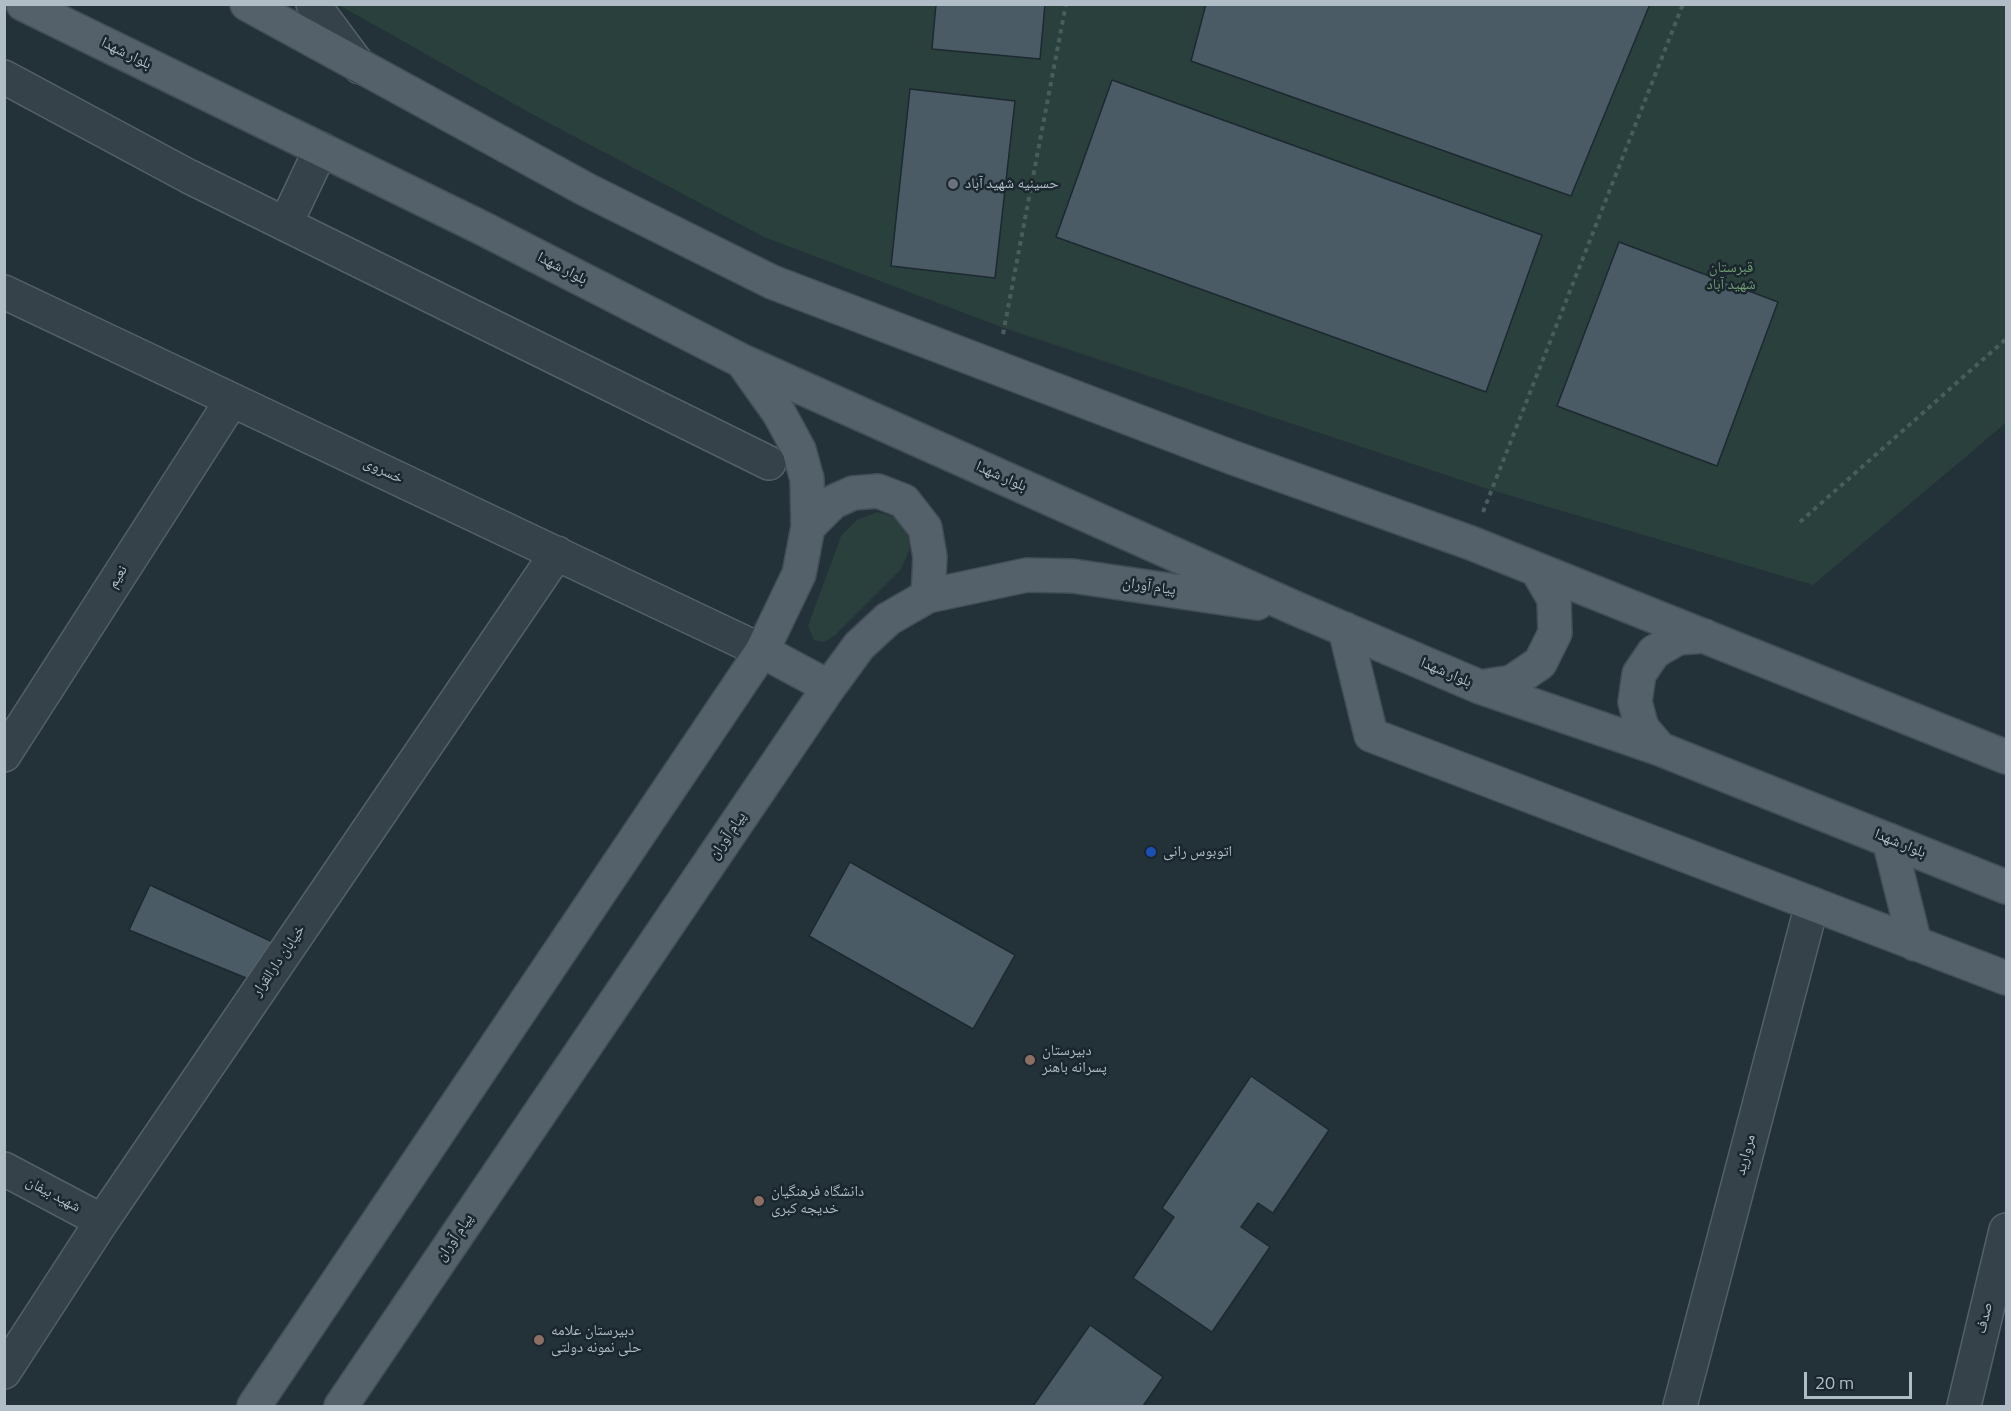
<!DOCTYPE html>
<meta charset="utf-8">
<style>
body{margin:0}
#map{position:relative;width:2011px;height:1411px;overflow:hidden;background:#233139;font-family:"Titillium Web",sans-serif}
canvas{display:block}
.frame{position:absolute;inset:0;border:6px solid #b1bdc6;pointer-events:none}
.scale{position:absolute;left:1804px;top:1372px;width:108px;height:27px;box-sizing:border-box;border:3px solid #b1bdc6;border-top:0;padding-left:8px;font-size:18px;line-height:21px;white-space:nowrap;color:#b1bdc6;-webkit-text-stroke:4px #1b272e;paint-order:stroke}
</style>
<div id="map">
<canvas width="2011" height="1411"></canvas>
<div class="frame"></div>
<div class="scale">20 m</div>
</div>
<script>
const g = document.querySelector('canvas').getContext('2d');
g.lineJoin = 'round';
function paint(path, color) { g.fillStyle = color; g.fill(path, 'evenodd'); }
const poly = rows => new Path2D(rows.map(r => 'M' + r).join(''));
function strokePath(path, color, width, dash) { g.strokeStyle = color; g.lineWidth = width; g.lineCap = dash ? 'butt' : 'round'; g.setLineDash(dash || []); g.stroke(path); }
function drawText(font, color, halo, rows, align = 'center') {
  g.font = font + ' "Titillium Web","Noto Naskh Arabic",sans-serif'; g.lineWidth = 5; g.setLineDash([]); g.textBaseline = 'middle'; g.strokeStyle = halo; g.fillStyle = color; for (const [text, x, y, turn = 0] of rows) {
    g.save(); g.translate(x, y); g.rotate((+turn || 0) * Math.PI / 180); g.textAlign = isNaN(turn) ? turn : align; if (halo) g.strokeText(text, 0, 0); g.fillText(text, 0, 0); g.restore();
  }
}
const green = poly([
 [339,5,2006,5,2006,423,1813,585,1491,490,1004,328,764,237,530,113],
 [877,512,895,517,907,531,910,549,901,569,834,636,824,642,814,640,808,626,841,536,857,520]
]);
const building = poly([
 [936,4,1045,4,1040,59,932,49,936,4],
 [1206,4,1650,4,1571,196,1191,61,1206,4],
 [1112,80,1542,235,1486,392,1056,237,1112,80],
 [910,89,1015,101,995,278,891,266,910,89],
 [1619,242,1778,302,1717,466,1557,406,1619,242],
 [850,862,1015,955,973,1029,809,936,850,862],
 [150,885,277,944,251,980,129,930,150,885],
 [1251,1076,1329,1130,1273,1213,1258,1203,1241,1227,1270,1247,1212,1332,1133,1278,1174,1217,1162,1208,1251,1076],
 [1090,1325,1163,1377,1143,1406,1033,1406,1090,1325]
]);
const path = poly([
 [1003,334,1066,4],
 [1483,512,1683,4],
 [1800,522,2006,339]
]);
const minor = poly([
 [313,4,360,67],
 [4,77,188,176,769,463],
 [286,223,321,149],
 [4,292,762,651],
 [4,755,232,400],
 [4,1169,102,1221],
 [4,1372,102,1221,557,553],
 [1680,1406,1812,904],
 [1964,1406,2006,1230]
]);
const major = poly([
 [23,4,480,227,742,361,1297,609,1480,687,1660,749,2006,887],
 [247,4,587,190,772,282,1231,457,1471,543,2006,757],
 [808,527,833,502,853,493,878,491,904,501,925,528,930,557,928,596],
 [1345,629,1371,735,2006,978],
 [762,651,829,687],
 [1480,687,1512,682,1540,663,1555,633,1554,599,1537,570],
 [1660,749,1642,728,1635,702,1639,674,1654,652,1678,638,1705,636],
 [1889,840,1915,944],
 [254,1406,762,651,799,574,808,527,807,479,799,450,779,413,742,361],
 [341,1406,829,687,859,646,888,619,928,596,1027,575,1073,576,1257,603]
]);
const markers = [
 [953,184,6,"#6b7280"],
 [1151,852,6,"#1a4fb4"],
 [1030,1060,6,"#8d6e63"],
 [759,1201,6,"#8d6e63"],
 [539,1340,6,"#8d6e63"]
];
const streetNames = [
 ["بلوار شهدا",126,54,26],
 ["بلوار شهدا",562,269,27],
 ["خسروی",383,471,25],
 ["بلوار شهدا",1001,477,24],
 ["نعیم",118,577,-57],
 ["پیام آوران",1149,587,8],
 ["بلوار شهدا",1446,673,23],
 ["پیام آوران",728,836,-56],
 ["بلوار شهدا",1900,844,22],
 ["خیابان دارالقرار",279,961,-56],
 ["مروارید",1746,1155,-75],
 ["شهید بیفان",53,1195,28],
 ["پیام آوران",455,1238,-56],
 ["صدف",1985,1318,-77]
];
const poiNames = [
 ["حسینیه شهید آباد",965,184],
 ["اتوبوس رانی",1163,852],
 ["دبیرستان",1042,1051],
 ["پسرانه باهنر",1042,1068],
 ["دانشگاه فرهنگیان",771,1192],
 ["خدیجه کبری",771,1209],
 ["دبیرستان علامه",551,1331],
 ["حلی نمونه دولتی",551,1348]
];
const parkNames = [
 ["قبرستان",1731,268],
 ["شهید آباد",1731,285]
];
paint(green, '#29403c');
paint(building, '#4b5b65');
strokePath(building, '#1d2930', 1.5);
strokePath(minor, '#546067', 36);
strokePath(major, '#424e56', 36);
strokePath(path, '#495e5c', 4, [4.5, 4.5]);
strokePath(minor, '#36424a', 33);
strokePath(major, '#54616a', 33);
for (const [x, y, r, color] of markers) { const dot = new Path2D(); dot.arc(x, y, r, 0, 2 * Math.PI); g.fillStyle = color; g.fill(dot); strokePath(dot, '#1b272e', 2); }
drawText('15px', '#b1bdc6', '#1b272e', streetNames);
drawText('15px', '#b1bdc6', '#1b272e', poiNames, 'left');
drawText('15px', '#709b72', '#1b272e', parkNames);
</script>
